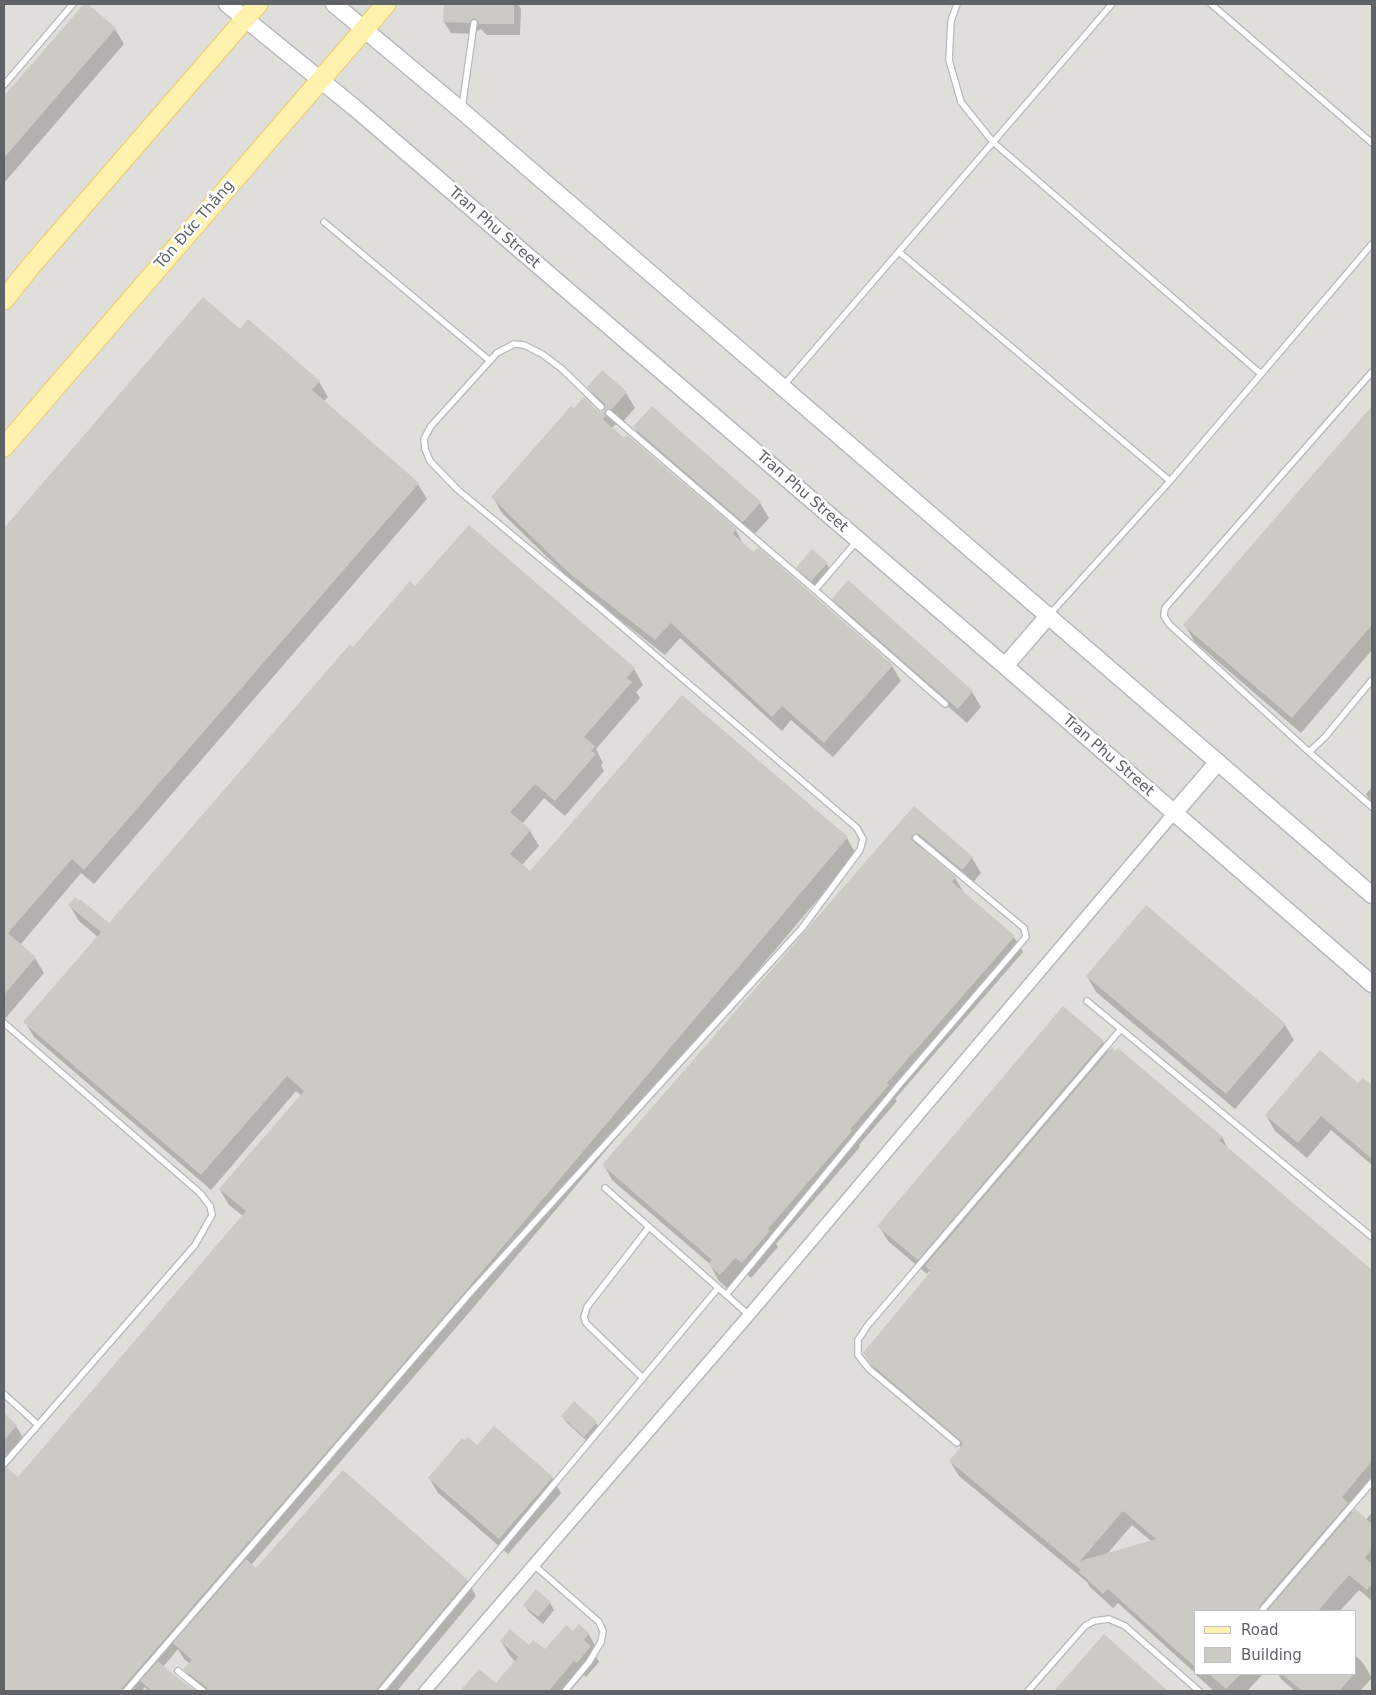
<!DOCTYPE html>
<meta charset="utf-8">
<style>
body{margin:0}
#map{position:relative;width:1376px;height:1695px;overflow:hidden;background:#f1efe8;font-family:"DejaVu Sans",sans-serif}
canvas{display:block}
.frame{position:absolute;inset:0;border:5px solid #5f6368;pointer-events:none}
.legend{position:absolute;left:1194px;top:1610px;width:162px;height:65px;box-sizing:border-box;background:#fff;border:1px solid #bfc1c3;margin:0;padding:6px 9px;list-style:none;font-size:15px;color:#5f6368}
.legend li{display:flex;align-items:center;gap:10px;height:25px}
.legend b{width:25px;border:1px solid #bfc1c3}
</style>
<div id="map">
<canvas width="1376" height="1695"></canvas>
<div class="frame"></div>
<ul class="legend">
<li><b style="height:6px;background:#fff2af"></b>Road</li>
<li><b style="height:14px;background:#cccac5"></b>Building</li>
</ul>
</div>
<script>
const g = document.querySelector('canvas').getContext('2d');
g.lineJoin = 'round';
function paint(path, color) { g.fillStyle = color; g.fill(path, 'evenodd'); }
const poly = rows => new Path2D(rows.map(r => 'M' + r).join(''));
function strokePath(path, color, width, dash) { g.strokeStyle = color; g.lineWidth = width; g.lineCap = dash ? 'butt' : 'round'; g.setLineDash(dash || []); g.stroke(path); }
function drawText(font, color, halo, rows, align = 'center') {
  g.font = font + ' "DejaVu Sans",sans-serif'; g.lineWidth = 5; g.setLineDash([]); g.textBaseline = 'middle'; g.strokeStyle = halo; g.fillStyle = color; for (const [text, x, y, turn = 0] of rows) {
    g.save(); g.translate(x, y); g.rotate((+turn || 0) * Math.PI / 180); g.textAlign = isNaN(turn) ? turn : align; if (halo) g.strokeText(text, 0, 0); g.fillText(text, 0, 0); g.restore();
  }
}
const industrial = poly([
 [4,4,1372,4,1372,1691,4,1691],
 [1195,1611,1355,1611,1355,1674,1195,1674]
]);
const shadow = poly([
 [86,4,115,29,124,44,4,183,4,98],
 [445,4,518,4,521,9,520,35,487,35,481,29,477,31,476,34,451,33,444,22],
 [203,299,240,330,319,382,328,397,323,402,418,484,427,499,94,884,81,873,20,945,35,958,44,973,4,1020,4,530],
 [602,372,626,393,635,408,621,424,614,425,612,429,736,530,744,546,892,666,901,681,833,757,791,720,782,731,680,638,665,655,579,588,502,513,493,497,574,410,602,413,606,411,598,403,589,387],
 [1372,407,1372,650,1301,733,1194,641,1185,625],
 [635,428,760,503,769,518,752,537,643,443],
 [469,527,634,669,643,685,636,692,640,698,596,749,603,763,601,765,604,771,565,816,544,798,522,824,530,831,539,846,522,865,530,873,847,838,856,854,467,1315,251,1565,256,1570,467,1580,476,1596,397,1691,202,1691,194,1685,185,1669,190,1664,184,1659,178,1649,163,1667,194,1691,148,1691,145,1687,142,1691,4,1691,4,1469,7,1469,18,1478,243,1216,229,1205,220,1190,302,1096,296,1091,211,1190,34,1037,25,1022,98,937,79,921,70,906,109,925,353,649,416,588],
 [827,564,831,571,816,587,802,575,798,568],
 [833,599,972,692,981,707,967,723,842,614],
 [1372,787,1372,805,1366,794],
 [914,808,972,858,981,873,971,885,928,849,921,850,955,878,964,893,1014,937,1023,952,895,1099,897,1101,859,1145,860,1147,776,1244,778,1247,751,1278,745,1272,729,1290,718,1280,710,1264,612,1180,604,1165],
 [1087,976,1285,1025,1294,1040,1235,1109,1096,992],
 [1063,1008,1103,1042,1109,1052,1222,1137,1229,1150,1372,1272,1372,1486,1351,1511,1353,1513,1366,1520,1372,1512,1372,1601,1359,1590,1340,1611,1195,1611,1195,1673,1118,1603,1113,1608,1090,1587,1087,1582,959,1476,950,1461,962,1448,881,1379,864,1353,931,1273,929,1271,927,1274,888,1241,879,1226],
 [1132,1525,1151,1541,1107,1554],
 [1363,1079,1372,1087,1372,1165,1331,1130,1307,1158,1275,1131,1266,1115,1359,1085],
 [574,1403,596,1423,601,1430,589,1443,567,1423,562,1416],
 [4,1415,16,1426,25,1441,4,1466],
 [477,1447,552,1478,561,1493,508,1554,438,1493,429,1478],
 [550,1603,554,1610,543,1624,529,1612,525,1605],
 [573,1632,588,1633,597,1649,594,1653,599,1662,586,1677,584,1675,570,1691,462,1691,479,1671,496,1685,516,1662,510,1656,501,1641,545,1651],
 [1104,1636,1167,1691,1055,1691],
 [1355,1655,1363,1663,1372,1678,1360,1691,1295,1691,1281,1679,1278,1674,1355,1674],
 [1195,1674,1263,1674,1247,1691,1222,1691,1220,1690,1214,1691]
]);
const building = poly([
 [84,4,88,4,116,28,4,158,4,96],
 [444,4,514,4,514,24,479,24,477,20,474,18,471,20,469,23,443,22],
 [203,297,240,329,248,319,320,381,312,390,419,483,84,870,72,859,8,933,36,957,4,995,4,528],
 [602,370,627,392,612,409,606,410,604,413,606,416,603,419,624,438,627,435,737,529,733,534,753,552,758,547,893,665,824,743,782,706,772,717,671,623,655,640,569,573,491,497,571,406,574,408,584,397,598,411,602,412,605,410,605,404,587,387],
 [652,406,761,502,743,522,633,427],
 [1372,406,1372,625,1292,718,1183,625],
 [469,525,635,668,627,678,632,682,584,737,595,746,591,751,596,754,555,801,535,784,510,812,531,830,510,854,530,871,682,695,848,837,458,1300,122,1688,121,1691,4,1691,4,1469,7,1468,18,1477,246,1211,219,1189,304,1091,287,1076,201,1175,23,1022,101,932,68,905,75,897,79,900,80,899,109,923,350,644,353,647,410,581,415,586],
 [812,549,828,563,811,581,796,568],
 [848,580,973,691,958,709,832,599],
 [914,806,973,857,962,870,919,834,913,835,911,838,913,841,956,877,952,882,1015,936,887,1083,889,1085,850,1129,852,1131,768,1229,770,1231,742,1263,735,1258,720,1275,708,1264,712,1260,602,1165],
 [1146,905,1286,1024,1226,1094,1086,976],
 [1063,1006,1104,1041,918,1260,877,1226],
 [1112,1047,1116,1051,1118,1048,1223,1137,1219,1140,1372,1270,1372,1461,1342,1497,1348,1503,1259,1606,1259,1611,1195,1611,1195,1667,1108,1589,1103,1594,1079,1572,1081,1570,949,1461,963,1444,960,1440,871,1364,863,1353,931,1271,925,1266],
 [1123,1511,1156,1539,1080,1561],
 [1320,1050,1358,1083,1363,1078,1372,1085,1372,1159,1321,1116,1298,1143,1265,1115],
 [574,1401,597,1422,584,1437,561,1416],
 [4,1413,17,1425,4,1441],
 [494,1426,553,1477,499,1539,428,1478,462,1438,464,1440,468,1437,477,1445],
 [343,1470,468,1580,375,1691,208,1691,206,1687,183,1669,192,1660,173,1643,246,1559,256,1568],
 [1355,1509,1372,1524,1372,1549,1365,1558,1372,1564,1372,1584,1367,1590,1349,1575,1318,1611,1267,1611],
 [536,1589,551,1602,538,1617,523,1605],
 [579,1624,589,1633,584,1640,591,1646,577,1663,574,1661,549,1691,460,1691,479,1669,496,1683,518,1657,500,1641,510,1629,529,1645,533,1640,545,1649,566,1625,573,1631],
 [1104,1634,1168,1691,1054,1691],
 [158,1661,176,1677,196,1691,152,1691,140,1681],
 [1209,1674,1241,1674,1226,1689],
 [1282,1674,1354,1674,1339,1691,1302,1691]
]);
const lane = poly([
 [957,4,951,21,949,60,961,102,993,142,1261,374],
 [1211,4,1372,143],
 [4,85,73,4],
 [462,108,474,23],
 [324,222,490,361],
 [899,252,1170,481],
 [1372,372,1165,608,1164,616,1169,624,1309,752,1325,737,1372,680],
 [784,385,1112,4],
 [609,413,815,590,945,704],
 [815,590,856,542],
 [1050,614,1170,481,1372,244],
 [1309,752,1372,807],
 [1087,1001,1372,1237],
 [4,1023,200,1193,210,1206,212,1215,195,1245,4,1464],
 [605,1188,749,1315],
 [726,1295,899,1085,1026,937,1024,928,916,838],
 [643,1378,592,1329,586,1323,584,1317,587,1307,649,1227],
 [4,1394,38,1425],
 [957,1443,869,1369,858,1355,858,1340,868,1325,1121,1029],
 [534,1565,599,1622,603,1631,601,1642,589,1662,565,1691],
 [1263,1609,1372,1482],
 [178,1671,203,1691],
 [126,1691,470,1293,802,928,860,850,863,839,857,828,599,607,458,490,430,461,425,449,424,439,431,426,497,353,514,344,524,345,542,354,562,369,601,407],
 [381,1691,718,1288],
 [1028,1691,1085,1626,1094,1621,1109,1619,1125,1626,1199,1691]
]);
const street = poly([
 [425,1691,749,1315,1174,813]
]);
const secondary = poly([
 [227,4,355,108,1005,666,1372,984],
 [334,4,462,111,1372,895],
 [1005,666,1049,615],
 [1174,813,1218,762]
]);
const primary = poly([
 [4,300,31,266,258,4],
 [4,447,386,4]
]);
const streetNames = [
 ["Tôn Đức Thắng",195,225,-49],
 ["Tran Phu Street",494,228,41],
 ["Tran Phu Street",802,492,41],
 ["Tran Phu Street",1108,756,41]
];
paint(industrial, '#e0deda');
paint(shadow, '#0003');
paint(building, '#cccac5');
strokePath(lane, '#b5b8bc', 8);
strokePath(street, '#b5b8bc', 14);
strokePath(secondary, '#b6babf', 19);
strokePath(primary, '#f2c960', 21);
strokePath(lane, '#fff', 5.5);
strokePath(street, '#fff', 11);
strokePath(secondary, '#fff', 16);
strokePath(primary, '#fff2af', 19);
drawText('15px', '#5f6368', '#fff', streetNames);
</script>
